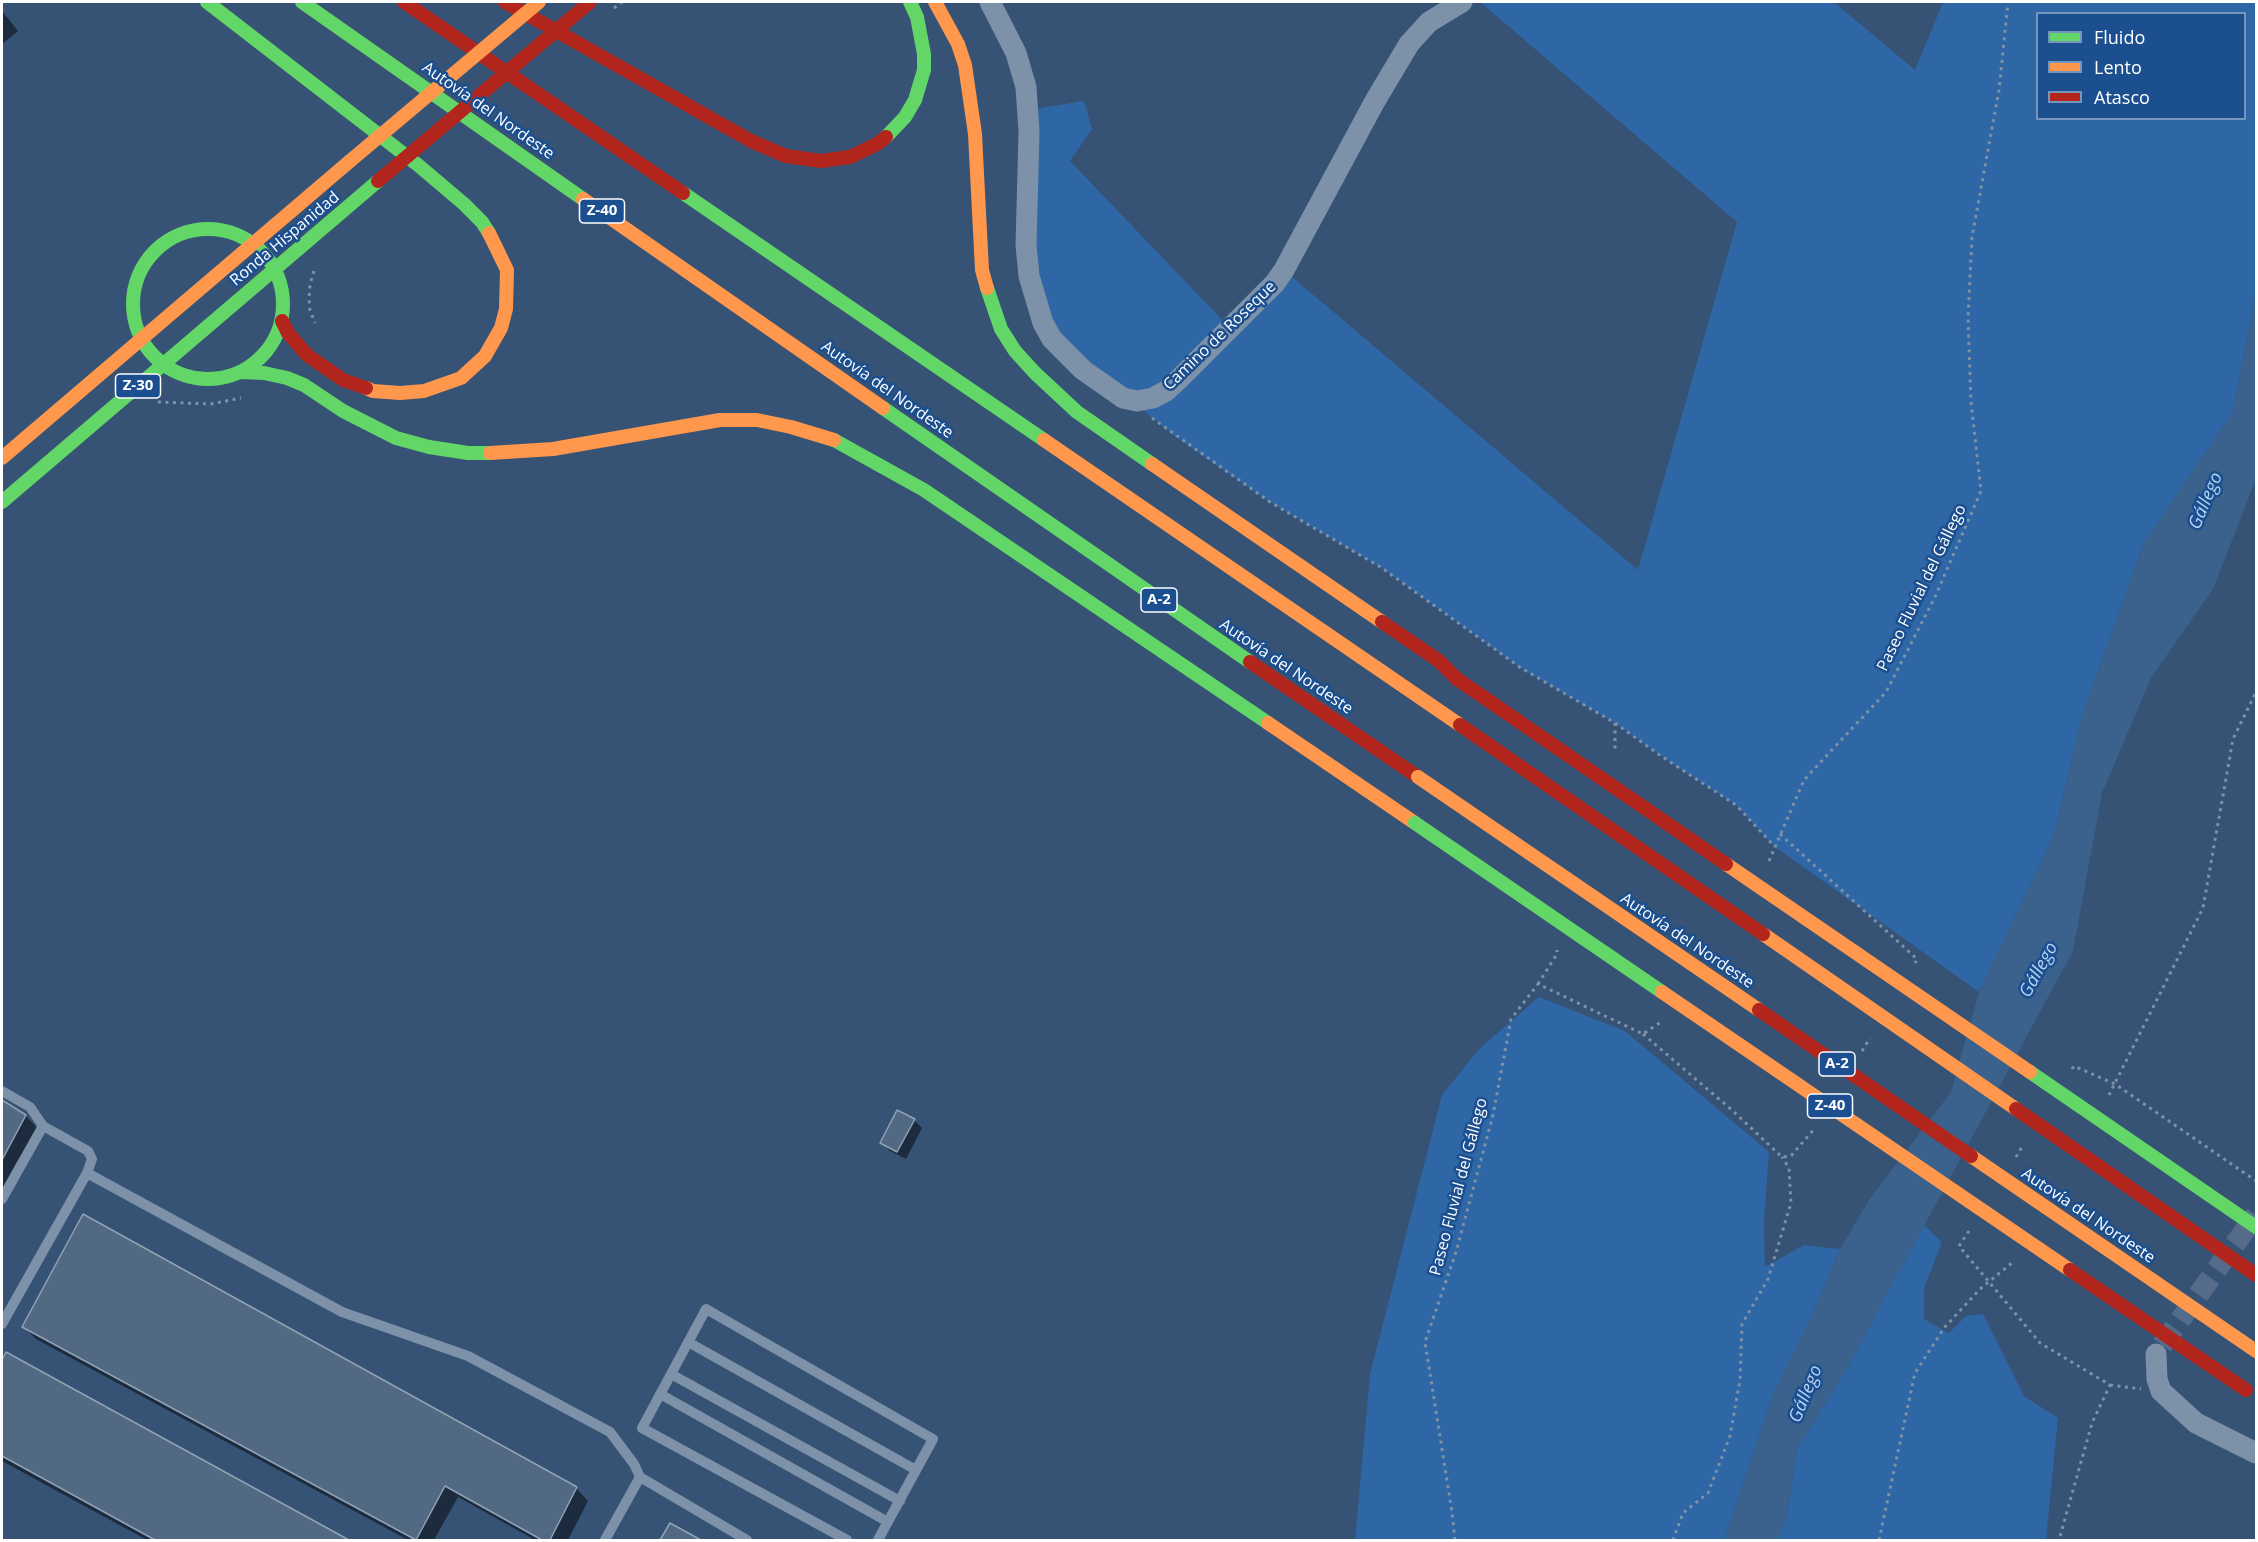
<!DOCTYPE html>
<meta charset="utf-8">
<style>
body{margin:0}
#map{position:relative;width:2258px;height:1542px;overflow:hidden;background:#365274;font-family:"Open Sans",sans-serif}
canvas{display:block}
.frame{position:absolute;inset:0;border:3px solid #fff;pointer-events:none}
.legend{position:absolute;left:2036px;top:12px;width:210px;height:108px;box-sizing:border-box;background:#1b4f8f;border:2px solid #7695bc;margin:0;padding:8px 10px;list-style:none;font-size:18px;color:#fff}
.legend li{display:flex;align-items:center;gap:12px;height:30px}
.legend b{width:30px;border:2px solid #7695bc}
</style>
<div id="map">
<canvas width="2258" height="1542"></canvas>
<div class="frame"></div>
<ul class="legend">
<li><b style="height:8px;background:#63d668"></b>Fluido</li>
<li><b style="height:8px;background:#ff974d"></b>Lento</li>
<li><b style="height:8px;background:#b3261e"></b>Atasco</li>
</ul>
</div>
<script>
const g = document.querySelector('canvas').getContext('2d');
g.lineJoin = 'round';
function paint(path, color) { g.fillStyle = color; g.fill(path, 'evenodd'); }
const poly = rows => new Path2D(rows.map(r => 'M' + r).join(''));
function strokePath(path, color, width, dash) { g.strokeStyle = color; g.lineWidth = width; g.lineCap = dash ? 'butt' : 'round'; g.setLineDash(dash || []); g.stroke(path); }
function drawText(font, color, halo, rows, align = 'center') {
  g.font = font + ' "Open Sans",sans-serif'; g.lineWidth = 5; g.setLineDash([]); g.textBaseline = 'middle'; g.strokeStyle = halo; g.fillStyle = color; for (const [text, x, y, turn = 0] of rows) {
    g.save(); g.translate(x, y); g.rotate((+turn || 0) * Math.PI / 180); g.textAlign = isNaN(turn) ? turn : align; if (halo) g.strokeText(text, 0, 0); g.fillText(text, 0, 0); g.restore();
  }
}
const green = poly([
 [1480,2,1834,2,1915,70,1943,2,2256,2,2256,292,2233,412,2144,543,2082,716,2054,835,1979,992,1775,847,1736,805,1661,756,1615,723,1521,668,1382,568,1270,502,1173,435,1145,412,1137,401,1083,370,1035,300,1028,110,1084,101,1092,129,1070,161,1230,328,1284,270,1638,570,1737,222],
 [2038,14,2244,14,2244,118,2038,118],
 [1539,997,1625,1031,1769,1152,1764,1222,1765,1267,1804,1245,1840,1249,1814,1311,1772,1397,1724,1540,1355,1540,1370,1374,1442,1095,1480,1048],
 [1924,1225,1942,1242,1924,1288,1924,1319,1949,1333,1966,1316,1983,1314,2024,1396,2058,1418,2046,1540,1777,1540,1786,1521,1797,1449,1846,1370]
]);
const water = poly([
 [2256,292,2256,479,2213,589,2151,678,2102,793,2073,951,1846,1370,1797,1449,1786,1521,1777,1540,1724,1540,1772,1397,1814,1311,1840,1249,1869,1200,1951,1092,1979,992,2054,835,2082,716,2144,543,2233,412]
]);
const shadow = poly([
 [2,11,18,31,2,44],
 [2,1103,26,1116,38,1129,2,1195],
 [914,1120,922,1128,906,1159,890,1151,882,1143],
 [23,1326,576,1488,588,1501,568,1540,535,1540,458,1497,434,1540,408,1540,36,1339],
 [6,1354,346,1540,147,1540,2,1461,2,1363],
 [670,1525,698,1540,662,1540]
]);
const building = poly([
 [2,1100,26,1115,2,1160,2,1100],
 [897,1110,915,1119,897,1152,880,1143,897,1110],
 [83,1214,577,1487,550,1540,542,1540,445,1486,416,1540,22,1327,83,1214],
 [6,1352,349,1540,155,1540,2,1456,2,1360,6,1352],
 [670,1523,701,1540,660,1540,670,1523]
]);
const streetTunnel = poly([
 [2162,1345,2256,1215]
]);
const path = poly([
 [614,8,622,2],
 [314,271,310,284,309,299,310,310,315,323],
 [158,402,211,404,241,398],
 [1152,418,1270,502,1382,568,1521,668,1615,723,1661,756,1736,805,1775,847],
 [1615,723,1615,751],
 [1780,834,1917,959,1915,963],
 [1769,861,1804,780,1886,692,1935,597,1981,491,1971,402,1968,318,1972,237,1999,90,2008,2],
 [1538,984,1557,954,1557,950],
 [1643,1034,1733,1111,1782,1157,1791,1156,1815,1128],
 [1862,1051,1870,1038],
 [2072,1069,2074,1066,2115,1084,2256,1181],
 [2109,1095,2203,908,2233,739,2256,692],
 [2016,1157,2023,1145],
 [1969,1231,1959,1246,2040,1343,2110,1385,2092,1423,2059,1540],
 [2110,1385,2141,1389],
 [1455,1540,1452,1512,1425,1342,1456,1252,1493,1115,1511,1019,1538,984,1643,1034,1661,1022],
 [1673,1540,1683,1513,1708,1493,1730,1436,1740,1380,1742,1324,1768,1279,1791,1203,1789,1168,1782,1157],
 [1879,1540,1915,1373,1944,1328,1980,1289,2013,1262]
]);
const lane = poly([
 [2,1091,30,1107,43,1126,88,1151,92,1159,87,1173,2,1324],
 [87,1173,342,1312,468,1356,610,1432,634,1464,640,1477,747,1540],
 [2,1199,43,1126],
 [688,1342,916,1470],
 [671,1374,900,1501],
 [660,1394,888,1522],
 [605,1540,640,1477],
 [847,1540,642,1428,706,1309,933,1439,878,1540]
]);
const street = poly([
 [990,2,1016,53,1026,87,1029,132,1026,245,1029,276,1043,323,1052,339,1083,370,1123,398,1137,401,1153,398,1166,391,1177,381,1275,283,1284,270,1375,101,1409,44,1429,22,1462,2],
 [2156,1354,2157,1379,2161,1391,2196,1423,2256,1453]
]);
const fast = poly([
 [207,2,418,165,464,204,482,222,489,233],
 [302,2,583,199],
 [886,137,905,117,915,100,924,70,924,54,917,17,910,2],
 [683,193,1044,440],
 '133 304a75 75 0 1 1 150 0a75 75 0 1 1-150 0Z',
 [987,288,1001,329,1015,351,1035,373,1077,412,1152,464],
 [241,372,264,373,287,378,304,385,343,411,396,438,429,447,468,453,490,453],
 [883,408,1250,662],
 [834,440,924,490,1268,723],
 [2,502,378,181]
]);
const slow = poly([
 [935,2,958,44,965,65,975,134,982,270,987,288],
 [583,199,883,408],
 [366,388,373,391,400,393,424,391,461,378,485,356,501,328,506,309,507,270,489,233],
 [1044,440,1460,725],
 [490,453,553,449,720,420,757,420,791,427,834,440],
 [2,458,350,161],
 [1152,464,1382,622],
 [1268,723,1415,823]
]);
const jam = poly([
 [404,2,683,193],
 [505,2,751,141,786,156,821,161,850,157,877,144,886,137],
 [282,321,288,333,307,355,343,380,366,388],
 [1382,622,1439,661,1457,679],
 [1250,662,1418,777]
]);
const fastBridge = poly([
 [1415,823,1662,992],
 [2030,1072,2256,1227]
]);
const slowBridge = poly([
 [350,161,539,2],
 [1418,777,1759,1010],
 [1726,864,2030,1072],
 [1763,934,2016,1109],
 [1662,992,2070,1270],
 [1971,1156,2256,1351]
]);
const jamBridge = poly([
 [378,181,590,2],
 [1457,679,1726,864],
 [1460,725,1763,934],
 [1759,1010,1971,1156],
 [2016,1109,2256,1275],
 [2070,1270,2246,1390]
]);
const shields = [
 [602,211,45],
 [138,386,45],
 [1159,600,36],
 [1837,1064,36],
 [1830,1106,45]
];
const shieldNames = [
 ["Z-40",602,211],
 ["Z-30",138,386],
 ["A-2",1159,600],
 ["A-2",1837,1064],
 ["Z-40",1830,1106]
];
const streetNames = [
 ["Autovía del Nordeste",488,111,35],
 ["Ronda Hispanidad",285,239,-40],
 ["Camino de Roseque",1220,336,-44],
 ["Autovía del Nordeste",887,390,35],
 ["Paseo Fluvial del Gállego",1922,588,-64],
 ["Autovía del Nordeste",1286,667,34],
 ["Autovía del Nordeste",1687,941,34],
 ["Paseo Fluvial del Gállego",1459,1187,-75],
 ["Autovía del Nordeste",2088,1216,34]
];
const waterNames = [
 ["Gállego",2206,501,-67],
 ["Gállego",2039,970,-61],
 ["Gállego",1806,1394,-68]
];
paint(green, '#2f66a5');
paint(water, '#3b618d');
paint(shadow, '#0007');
paint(building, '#526984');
strokePath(building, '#92a2b6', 1.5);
strokePath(streetTunnel, '#546c89', 21, [21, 10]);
strokePath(path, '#7d92a8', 3, [3, 4.5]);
strokePath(lane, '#7d92a8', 10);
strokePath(street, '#7d92a8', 21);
strokePath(fast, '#63d668', 14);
strokePath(slow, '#ff974d', 14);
strokePath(jam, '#b3261e', 14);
strokePath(fastBridge, '#63d668', 14);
strokePath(slowBridge, '#ff974d', 14);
strokePath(jamBridge, '#b3261e', 14);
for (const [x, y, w] of shields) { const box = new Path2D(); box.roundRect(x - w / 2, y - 12, w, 24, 4.5); g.fillStyle = '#1b4f8f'; g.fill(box); strokePath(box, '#fff', 1.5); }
drawText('bold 15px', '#fff', null, shieldNames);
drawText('16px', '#fff', '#1b4f8f', streetNames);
drawText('italic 18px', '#b5d3f5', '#1b4f8f', waterNames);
</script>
